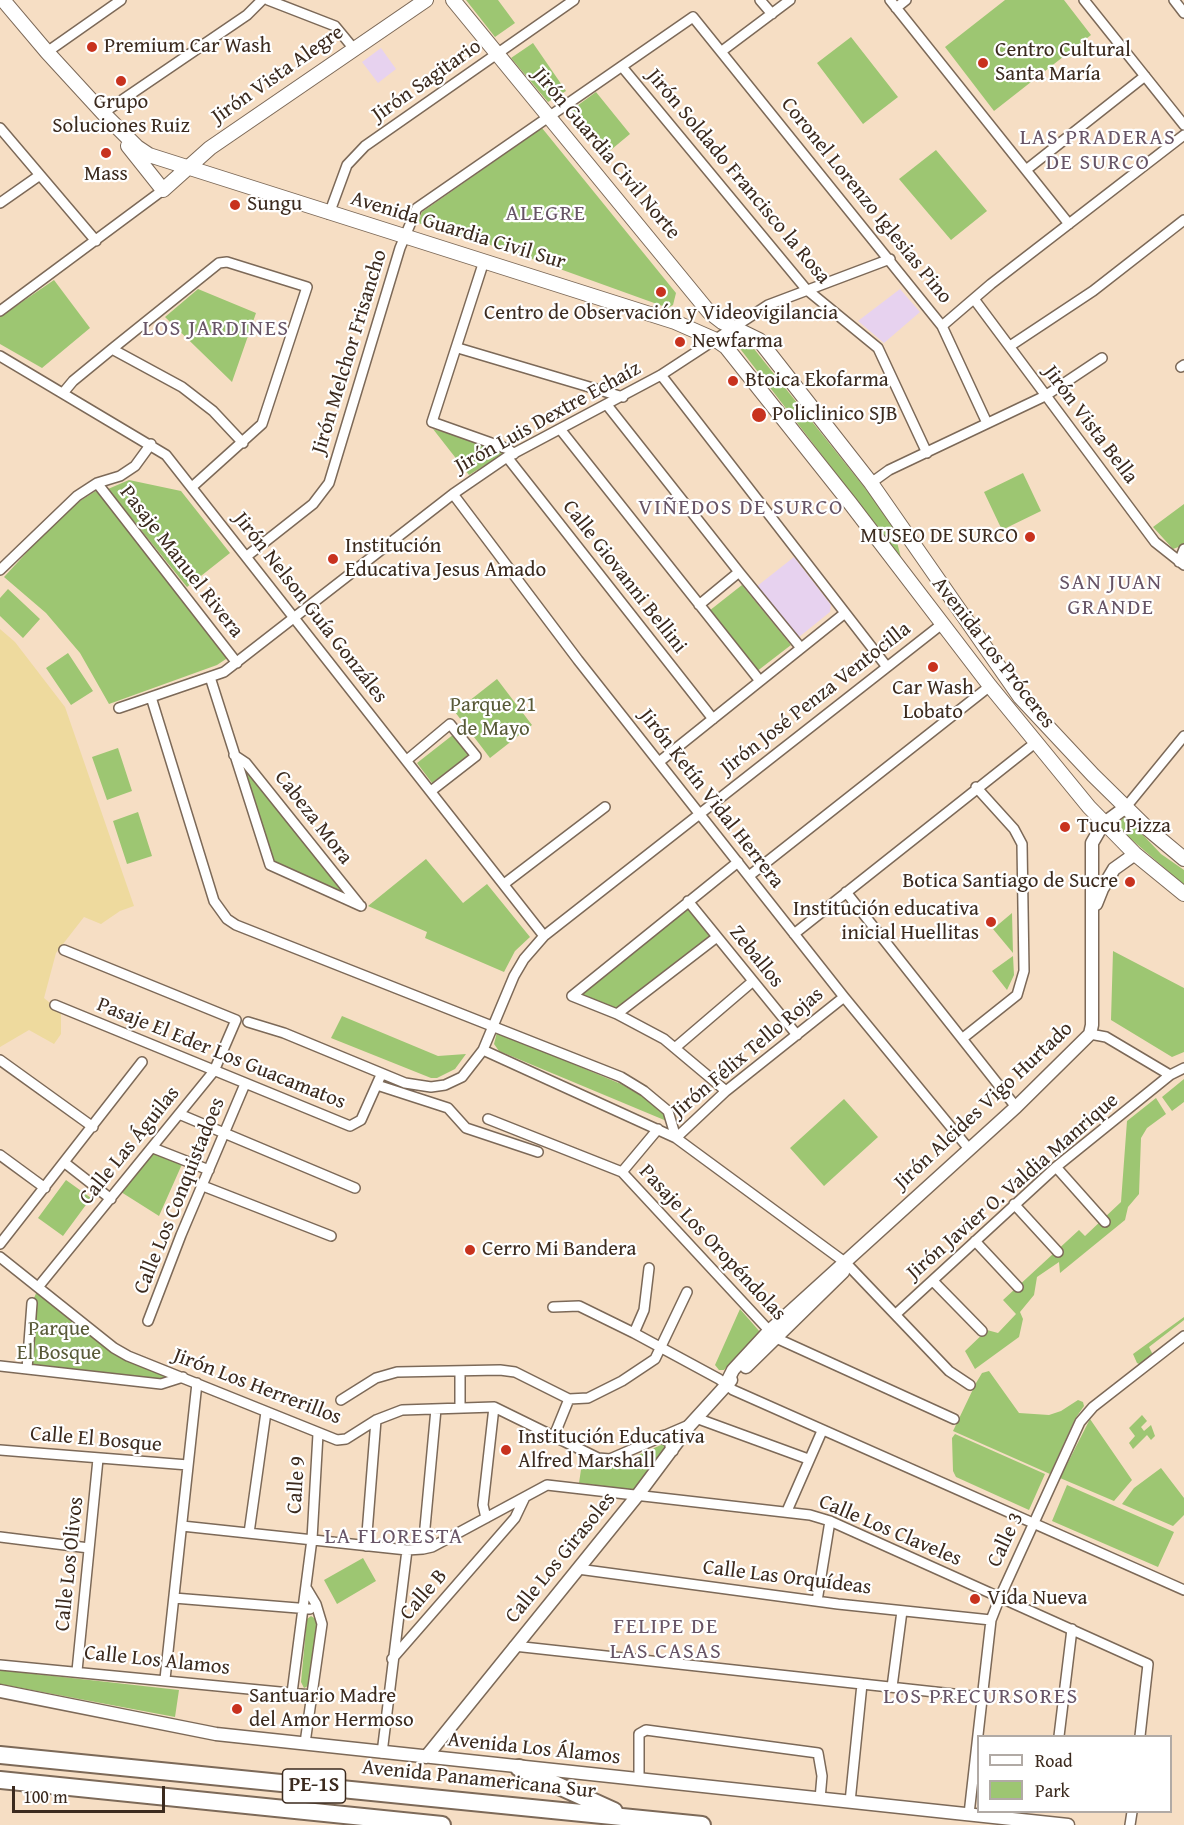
<!DOCTYPE html>
<meta charset="utf-8">
<style>
body{margin:0}
#map{position:relative;width:1184px;height:1825px;overflow:hidden;background:#f6dec4;font-family:"Gentium Book Plus",serif}
canvas{display:block}
.legend{position:absolute;left:977px;top:1735px;width:195px;height:78px;box-sizing:border-box;background:#fff;border:2px solid #b1aaa5;margin:0;padding:8px 10px;list-style:none;font-size:18px;color:#3b2a1e}
.legend li{display:flex;align-items:center;gap:12px;height:30px}
.legend b{width:30px;border:2px solid #b1aaa5}
.scale{position:absolute;left:12px;top:1786px;width:153px;height:27px;box-sizing:border-box;border:3px solid #3b2a1e;border-top:0;padding-left:8px;font-size:18px;line-height:21px;white-space:nowrap;color:#3b2a1e;-webkit-text-stroke:4px #fff;paint-order:stroke}
</style>
<div id="map">
<canvas width="1184" height="1825"></canvas>
<ul class="legend">
<li><b style="height:8px;background:#fff"></b>Road</li>
<li><b style="height:16px;background:#9dc672"></b>Park</li>
</ul>
<div class="scale">100 m</div>
</div>
<script>
const g = document.querySelector('canvas').getContext('2d');
g.lineJoin = 'round';
function paint(path, color) { g.fillStyle = color; g.fill(path, 'evenodd'); }
const poly = rows => new Path2D(rows.map(r => 'M' + r).join(''));
function strokePath(path, color, width, dash) { g.strokeStyle = color; g.lineWidth = width; g.lineCap = dash ? 'butt' : 'round'; g.setLineDash(dash || []); g.stroke(path); }
function drawText(font, color, halo, rows, align = 'center') {
  g.font = font + ' "Gentium Book Plus",serif'; g.lineWidth = 4.5; g.setLineDash([]); g.textBaseline = 'middle'; g.strokeStyle = halo; g.fillStyle = color; for (const [text, x, y, turn = 0] of rows) {
    g.save(); g.translate(x, y); g.rotate((+turn || 0) * Math.PI / 180); g.textAlign = isNaN(turn) ? turn : align; if (halo) g.strokeText(text, 0, 0); g.fillText(text, 0, 0); g.restore();
  }
}
const built = poly([
 [381,48,396,69,378,83,362,62],
 [900,289,920,312,884,343,858,321],
 [794,557,831,605,830,612,799,637,756,587]
]);
const green = poly([
 [466,0,498,0,515,23,495,37],
 [1005,0,1064,0,1091,35,994,111,945,47],
 [851,37,898,97,863,124,817,63],
 [533,43,566,91,548,102,511,58],
 [596,92,630,134,606,154,570,111],
 [542,128,676,293,673,305,668,308,510,251,418,223,422,212],
 [936,150,987,211,951,240,899,179],
 [54,280,90,328,42,368,0,344,0,317],
 [198,289,256,313,232,382,165,317],
 [741,340,747,340,892,522,901,558,738,346],
 [433,429,508,451,469,475],
 [1023,473,1041,511,1002,530,984,492],
 [129,480,181,491,230,553,187,587,108,489],
 [99,489,229,657,217,665,109,704,80,653,46,613,4,577,54,523,80,501],
 [1184,504,1184,545,1173,549,1153,527],
 [742,585,791,645,756,672,709,611],
 [8,589,40,619,23,638,0,616,0,598],
 [68,653,93,691,71,705,46,668],
 [497,679,532,725,490,758,455,712],
 [454,734,470,754,432,783,417,763],
 [118,748,132,791,107,800,92,757],
 [238,760,353,899,274,863],
 [138,812,152,856,127,864,113,821],
 [1125,816,1161,854,1184,870,1184,885,1116,826],
 [426,859,463,903,487,884,530,937,515,951,504,972,425,938,427,932,368,906],
 [688,905,713,937,618,1011,578,994],
 [1012,913,1013,953,993,929],
 [1113,951,1184,988,1184,1052,1172,1057,1111,1020],
 [1013,956,1014,975,1007,990,992,971],
 [342,1016,438,1056,466,1054,455,1069,437,1078,431,1078,331,1038],
 [497,1032,621,1084,660,1107,667,1114,669,1122,499,1051,494,1044],
 [1184,1079,1184,1102,1172,1111,1162,1097],
 [1156,1098,1166,1114,1147,1128,1141,1138,1139,1194,1128,1207,1125,1220,1060,1273,1059,1262,1037,1277,1034,1295,1020,1312,1023,1319,1019,1337,975,1369,965,1351,987,1330,998,1333,1016,1314,1003,1300,1079,1230,1085,1236,1121,1202,1127,1121],
 [844,1099,878,1137,824,1186,790,1148],
 [153,1148,183,1162,159,1216,121,1192],
 [66,1180,91,1198,63,1236,38,1218],
 [39,1286,114,1348,183,1377,161,1384,27,1369,32,1303],
 [740,1309,760,1332,724,1370,719,1370,715,1365],
 [1184,1317,1184,1320,1149,1347,1153,1355,1141,1365,1137,1363,1133,1354],
 [989,1371,1019,1413,1049,1415,1061,1411,1078,1400,1083,1402,1084,1406,1075,1419,1050,1474,953,1431,976,1383,982,1373],
 [1142,1415,1147,1421,1141,1427,1144,1431,1151,1425,1155,1436,1151,1440,1147,1435,1133,1449,1129,1443,1135,1436,1129,1428],
 [1090,1419,1132,1480,1114,1501,1060,1478],
 [955,1434,1045,1474,1029,1510,956,1477,953,1471,952,1438],
 [661,1445,668,1445,637,1490,579,1483,583,1456,600,1464,615,1465],
 [1161,1468,1184,1498,1184,1515,1173,1526,1122,1504,1134,1488],
 [1067,1485,1174,1532,1158,1567,1052,1521],
 [363,1558,376,1581,337,1604,324,1580],
 [311,1616,317,1620,310,1685,304,1688,301,1682,307,1619],
 [0,1670,179,1690,175,1717,0,1684]
]);
const sand = poly([
 [0,629,15,642,65,707,134,906,120,911,101,924,84,917,56,953,44,998,61,1012,61,1034,54,1044,29,1030,0,1047]
]);
const minor = poly([
 [268,0,335,26,354,49],
 [760,0,772,14],
 [890,0,1069,224],
 [1084,0,1184,125],
 [1174,0,1184,13],
 [896,8,906,0],
 [722,51,790,0],
 [47,52,121,0],
 [623,68,806,289,878,348,927,453],
 [103,113,247,15,262,0],
 [0,128,96,241],
 [1026,170,1145,76],
 [0,203,40,175],
 [329,214,347,165,365,146,574,0],
 [484,261,432,422,508,449,514,454],
 [974,299,1155,542,1184,565],
 [0,311,163,190],
 [942,326,991,284,1184,135],
 [1010,346,1093,291,1184,220],
 [458,348,623,397],
 [112,349,182,387,213,411,243,443],
 [0,356,166,455,544,936],
 [1181,367,1184,365],
 [661,375,887,667],
 [63,393,73,381,112,349,219,263,227,262,307,287,262,424,192,487],
 [607,405,739,572],
 [560,429,760,681],
 [507,457,713,719],
 [97,483,237,663],
 [871,483,889,470,1045,396,1102,358],
 [453,494,578,660,844,997,969,1149],
 [247,556,313,504,329,483,400,248,417,208,693,17,942,326,987,423],
 [1179,562,1184,549],
 [0,570,77,496,97,483,120,476,135,466,151,444],
 [699,605,739,572,801,648],
 [210,677,270,865,361,906],
 [151,697,214,901,227,919,236,925,621,1077,644,1091,668,1111,676,1138],
 [119,708,224,672,453,494,507,457,661,375,768,305,890,259],
 [234,755,246,763,359,904],
 [407,760,450,724,476,756,431,791],
 [659,762,845,613],
 [1126,807,1184,736],
 [749,876,990,686],
 [504,884,605,807],
 [846,892,1016,1107],
 [688,901,797,1035],
 [794,934,1035,743],
 [55,1005,350,1126,361,1120,381,1075],
 [617,1014,717,937],
 [248,1022,284,1033,405,1083,431,1087,445,1085,462,1077,483,1050,514,976,524,959,544,936,942,624],
 [1090,1034,1106,1037,1170,1075],
 [963,1038,1017,995,1024,971,1022,844,1014,829,976,787],
 [676,1047,752,982],
 [483,1050,676,1138,846,1263,949,1371,970,1385],
 [0,1060,93,1127],
 [377,1085,448,1108,466,1128,538,1152],
 [726,1091,664,1039,617,1014,572,996,738,862],
 [179,1114,355,1188],
 [488,1119,622,1172,776,1338,954,1419],
 [676,1138,726,1091,844,997],
 [153,1148,209,1170],
 [0,1155,45,1188],
 [65,1163,111,1199],
 [1056,1167,1105,1222],
 [622,1172,658,1129],
 [203,1186,331,1236],
 [1014,1204,1058,1252],
 [975,1241,1018,1287],
 [0,1244,142,1062],
 [0,1257,114,1348,128,1356,337,1440,346,1439,376,1420,402,1410,494,1407,598,1458,610,1459,689,1425],
 [933,1281,982,1331],
 [39,1286,214,1071,236,1020,64,950],
 [553,1307,579,1306,634,1333,719,1379,733,1390,1184,1590],
 [896,1314,1056,1167,1170,1075,1184,1068],
 [148,1321,181,1235,245,1084],
 [634,1333,644,1310,649,1268],
 [0,1366,161,1384,183,1377],
 [27,1369,32,1303],
 [460,1372,460,1408],
 [341,1400,376,1378,397,1372,500,1370,515,1372,569,1399,588,1398,622,1381,655,1359,687,1292],
 [696,1418,808,1459],
 [554,1436,569,1399],
 [0,1450,188,1465],
 [787,1511,822,1431],
 [486,1518,483,1505,494,1407],
 [182,1526,407,1550,423,1549,432,1547,547,1485,810,1515,830,1521,1148,1664,1140,1736],
 [249,1533,266,1412],
 [0,1537,89,1548],
 [366,1546,376,1420],
 [423,1549,436,1409],
 [578,1569,838,1604,991,1620],
 [174,1598,310,1609],
 [817,1601,830,1521],
 [514,1646,981,1697],
 [392,1659,515,1518,525,1497],
 [0,1665,311,1695],
 [77,1671,98,1459],
 [165,1679,197,1383],
 [892,1687,902,1611],
 [292,1693,312,1539,318,1434],
 [1059,1736,1072,1629],
 [305,1743,322,1624,316,1604,307,1589],
 [382,1753,407,1550],
 [639,1780,639,1734,646,1730,818,1753,822,1776,820,1799],
 [850,1802,862,1684],
 [969,1814,991,1620,1000,1597,1080,1422,1093,1407,1184,1336],
 [1130,1825,1132,1812]
]);
const tertiary = poly([
 [1096,904,1102,889,1114,869,1135,854],
 [746,1367,843,1272,846,1263],
 [726,1384,733,1370,769,1331,1016,1107,1090,1034,1092,1025,1092,843,1103,824,1126,807],
 [663,1437,671,1441,672,1450],
 [0,1691,216,1734,1068,1825],
 [426,1757,637,1496,690,1425,731,1380]
]);
const secondary = poly([
 [3,0,47,52,103,113,137,147,149,155,675,322,716,340,726,347,850,503,990,686,1089,807,1135,854,1184,894],
 [453,0,709,312,722,322,759,340,871,483,1020,697,1093,775,1147,828,1184,859],
 [128,146,163,190,210,148,426,0]
]);
const motorway = poly([
 [0,1755,702,1825],
 [519,1768,614,1811],
 [0,1780,442,1825]
]);
const markers = [
 [92,47,6,"#c8321e"],
 [983,63,6,"#c8321e"],
 [121,81,6,"#c8321e"],
 [106,153,6,"#c8321e"],
 [235,205,6,"#c8321e"],
 [661,292,6,"#c8321e"],
 [680,342,6,"#c8321e"],
 [733,381,6,"#c8321e"],
 [759,415,8,"#c8321e"],
 [1030,537,6,"#c8321e"],
 [333,559,6,"#c8321e"],
 [933,667,6,"#c8321e"],
 [1065,827,6,"#c8321e"],
 [1130,882,6,"#c8321e"],
 [991,922,6,"#c8321e"],
 [470,1250,6,"#c8321e"],
 [506,1450,6,"#c8321e"],
 [975,1599,6,"#c8321e"],
 [237,1709,6,"#c8321e"]
];
const shields = [
 [314,1786,63]
];
const shieldNames = [
 ["PE-1S",314,1786]
];
const poiNames = [
 ["Premium Car Wash",104,47],
 ["Centro Cultural",995,51],
 ["Santa María",995,75],
 ["Grupo",121,103,"center"],
 ["Soluciones Ruiz",121,127,"center"],
 ["Mass",106,175,"center"],
 ["Sungu",247,205],
 ["Centro de Observación y Videovigilancia",661,314,"center"],
 ["Newfarma",692,342],
 ["Btoica Ekofarma",745,381],
 ["Policlinico SJB",772,415],
 ["MUSEO DE SURCO",1018,537,"right"],
 ["Institución",345,547],
 ["Educativa Jesus Amado",345,571],
 ["Car Wash",933,689,"center"],
 ["Lobato",933,713,"center"],
 ["Tucu Pizza",1077,827],
 ["Botica Santiago de Sucre",1118,882,"right"],
 ["Institución educativa",979,910,"right"],
 ["inicial Huellitas",979,934,"right"],
 ["Cerro Mi Bandera",482,1250],
 ["Institución Educativa",518,1438],
 ["Alfred Marshall",518,1462],
 ["Vida Nueva",987,1599],
 ["Santuario Madre",249,1697],
 ["del Amor Hermoso",249,1721]
];
const streetNames = [
 ["Jirón Vista Alegre",278,75,-35],
 ["Jirón Sagitario",427,81,-35],
 ["Jirón Guardia Civil Norte",606,154,50],
 ["Jirón Soldado Francisco la Rosa",738,177,50],
 ["Coronel Lorenzo Iglesias Pino",866,201,51],
 ["Avenida Guardia Civil Sur",458,231,17],
 ["Jirón Melchor Frisancho",350,352,-73],
 ["Jirón Luis Dextre Echaíz",548,418,-29],
 ["Jirón Vista Bella",1090,425,53],
 ["Pasaje Manuel Rivera",181,562,52],
 ["Calle Giovanni Bellini",624,577,52],
 ["Jirón Nelson Guía Gonzáles",310,608,52],
 ["Avenida Los Próceres",993,653,52],
 ["Jirón José Penza Ventocilla",816,699,-38],
 ["Jirón Ketín Vidal Herrera",711,799,52],
 ["Cabeza Mora",313,818,52],
 ["Zeballos",756,957,51],
 ["Jirón Félix Tello Rojas",748,1053,-40],
 ["Pasaje El Eder Los Guacamatos",221,1054,22],
 ["Jirón Alcides Vigo Hurtado",984,1106,-43],
 ["Calle Las Águilas",130,1146,-51],
 ["Jirón Javier O. Valdia Manrique",1013,1187,-41],
 ["Calle Los Conquistadoes",180,1196,-68],
 ["Pasaje Los Oropéndolas",712,1243,47],
 ["Jirón Los Herrerillos",257,1387,21],
 ["Calle El Bosque",96,1440,5],
 ["Calle 9",297,1485,-86],
 ["Calle Los Claveles",890,1531,23],
 ["Calle 3",1006,1540,-65],
 ["Calle Los Girasoles",561,1558,-51],
 ["Calle Los Olivos",70,1564,-84],
 ["Calle Las Orquídeas",787,1578,7],
 ["Calle B",424,1595,-49],
 ["Calle Los Alamos",157,1661,6],
 ["Avenida Los Álamos",534,1749,6],
 ["Avenida Panamericana Sur",479,1780,6]
];
const parkNames = [
 ["Parque 21",493,706],
 ["de Mayo",493,730],
 ["Parque",59,1330],
 ["El Bosque",59,1354]
];
const neighbourhoodNames = [
 ["LAS PRADERAS",1098,138],
 ["DE SURCO",1098,163],
 ["ALEGRE",546,214],
 ["LOS JARDINES",216,329],
 ["VIÑEDOS DE SURCO",741,508],
 ["SAN JUAN",1111,583],
 ["GRANDE",1111,608],
 ["LA FLORESTA",394,1537],
 ["FELIPE DE",666,1627],
 ["LAS CASAS",666,1652],
 ["LOS PRECURSORES",981,1697]
];
paint(built, '#e7d2ef');
paint(green, '#9dc672');
paint(sand, '#eeda9e');
strokePath(minor, '#7c6958', 12);
strokePath(tertiary, '#7c6958', 15);
strokePath(secondary, '#7c6958', 16);
strokePath(motorway, '#7c6958', 20);
strokePath(minor, '#fff', 9);
strokePath(tertiary, '#fff', 12);
strokePath(secondary, '#fff', 14);
strokePath(motorway, '#fff', 16);
for (const [x, y, r, color] of markers) { const dot = new Path2D(); dot.arc(x, y, r, 0, 2 * Math.PI); g.fillStyle = color; g.fill(dot); strokePath(dot, '#fff', 2); }
for (const [x, y, w] of shields) { const box = new Path2D(); box.roundRect(x - w / 2, y - 17, w, 34, 4.5); g.fillStyle = '#fff'; g.fill(box); strokePath(box, '#3b2a1e', 1.5); }
drawText('bold 20px', '#3b2a1e', null, shieldNames);
drawText('21px', '#3b2a1e', '#fff', poiNames, 'left');
drawText('21px', '#3b2a1e', '#fff', streetNames);
drawText('21px', '#585937', '#fff', parkNames);
g.letterSpacing = '1.5px';
drawText('22px', '#675466', '#fff', neighbourhoodNames);
g.letterSpacing = '0px';
</script>
